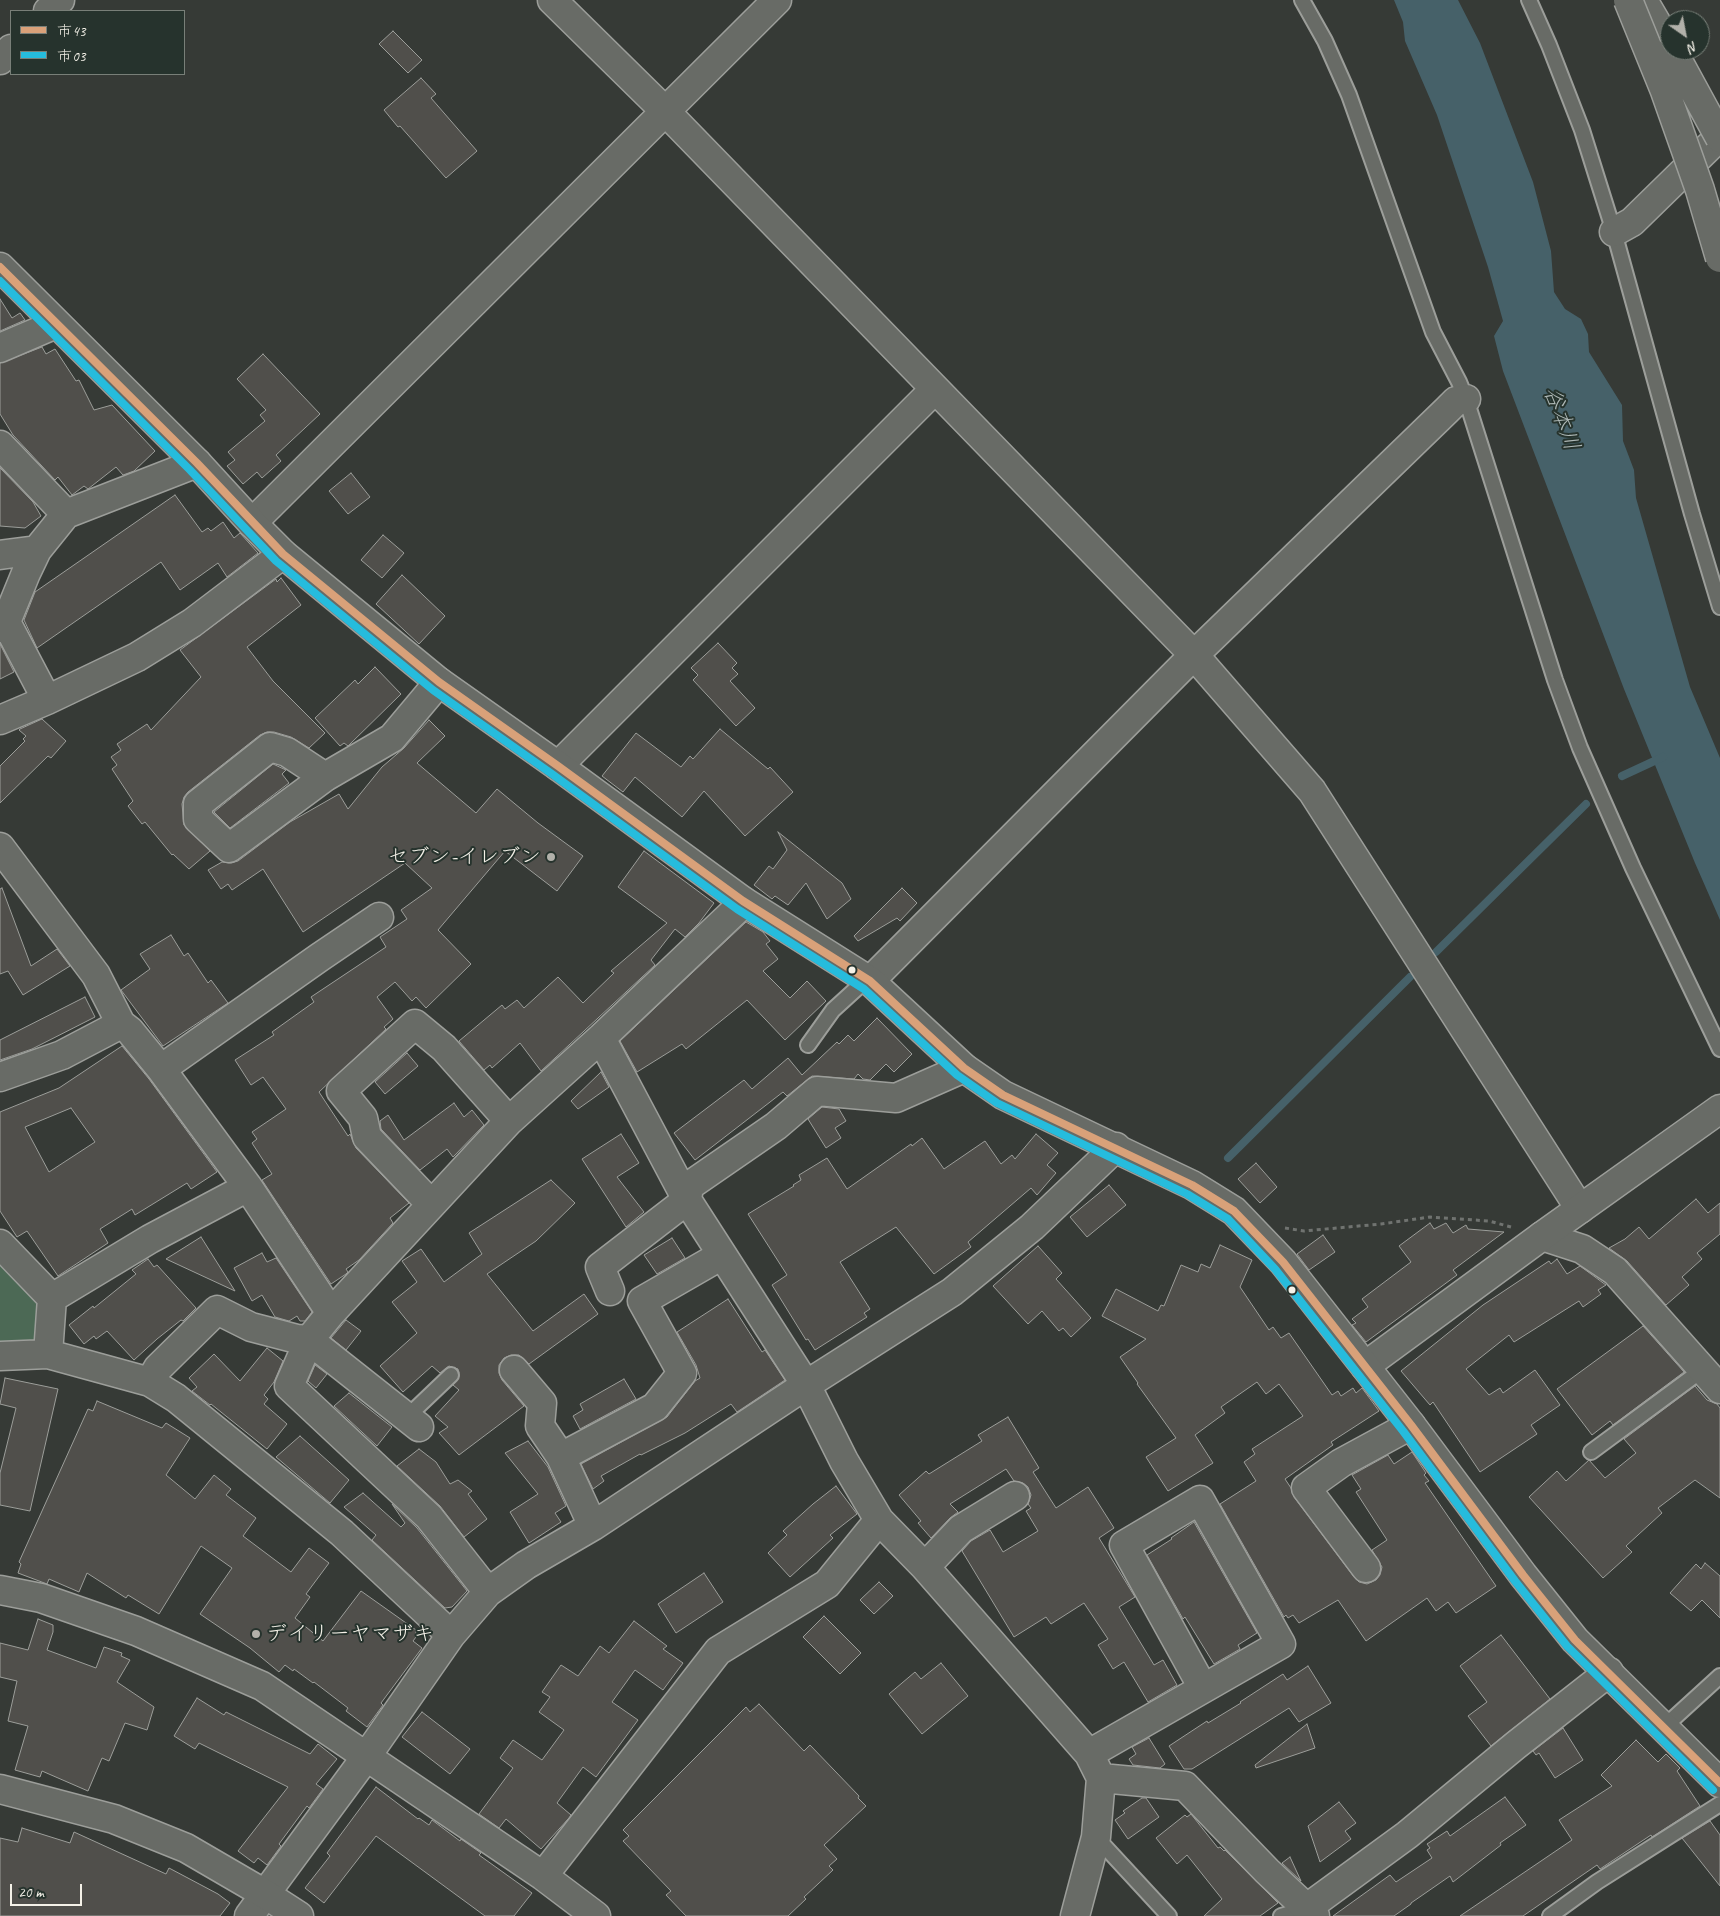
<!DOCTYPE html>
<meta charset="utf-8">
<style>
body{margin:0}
#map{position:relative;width:1720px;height:1916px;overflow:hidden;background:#363a36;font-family:Caveat,"Klee One",sans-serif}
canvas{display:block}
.legend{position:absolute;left:10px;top:10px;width:175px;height:65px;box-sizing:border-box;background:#26332d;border:1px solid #787f78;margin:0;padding:6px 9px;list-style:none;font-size:15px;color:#f4f1e8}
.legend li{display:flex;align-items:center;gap:10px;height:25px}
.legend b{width:25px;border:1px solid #787f78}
.north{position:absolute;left:1660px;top:10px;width:50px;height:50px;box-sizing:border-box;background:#26332d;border:1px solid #787f78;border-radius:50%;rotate:147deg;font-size:14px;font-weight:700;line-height:20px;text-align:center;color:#f4f1e8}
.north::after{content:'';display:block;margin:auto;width:18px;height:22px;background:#b2b1aa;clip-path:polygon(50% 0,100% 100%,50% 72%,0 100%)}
.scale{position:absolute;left:10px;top:1884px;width:72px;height:22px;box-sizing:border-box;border:2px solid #f4f1e8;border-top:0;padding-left:6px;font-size:15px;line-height:18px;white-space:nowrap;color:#f4f1e8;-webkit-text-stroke:4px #26332d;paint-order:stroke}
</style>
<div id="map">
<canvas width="1720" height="1916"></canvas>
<ul class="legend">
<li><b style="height:6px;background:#d9a179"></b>市43</li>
<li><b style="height:6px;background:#26bcdd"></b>市03</li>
</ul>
<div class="north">N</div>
<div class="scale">20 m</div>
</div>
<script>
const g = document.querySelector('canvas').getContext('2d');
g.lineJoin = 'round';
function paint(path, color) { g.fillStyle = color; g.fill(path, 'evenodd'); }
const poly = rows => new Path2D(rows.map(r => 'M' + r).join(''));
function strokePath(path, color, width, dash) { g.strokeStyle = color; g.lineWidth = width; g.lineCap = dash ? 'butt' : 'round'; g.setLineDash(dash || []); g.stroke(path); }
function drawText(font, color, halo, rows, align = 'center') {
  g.font = font + ' Caveat,"Klee One",sans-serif'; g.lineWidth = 4; g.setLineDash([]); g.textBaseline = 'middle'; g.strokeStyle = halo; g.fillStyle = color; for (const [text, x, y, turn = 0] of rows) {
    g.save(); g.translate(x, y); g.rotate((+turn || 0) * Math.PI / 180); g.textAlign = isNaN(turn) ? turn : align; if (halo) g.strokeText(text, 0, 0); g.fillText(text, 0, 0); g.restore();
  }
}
const green = poly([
 [0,1244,52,1298,48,1354,0,1356]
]);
const water = poly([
 [1394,0,1458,0,1480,43,1533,182,1551,251,1554,292,1565,309,1581,319,1588,334,1589,352,1622,405,1623,441,1634,470,1636,498,1690,687,1720,758,1720,920,1695,863,1624,689,1503,371,1494,336,1503,321,1488,267,1437,115,1405,41,1403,22]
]);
const stream = poly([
 [1622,776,1663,757],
 [1436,952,1586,804],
 [1228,1158,1410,977]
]);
const building = poly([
 [393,31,422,60,408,73,379,44,393,31],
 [421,78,436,94,431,98,477,151,446,178,400,126,398,127,384,110,421,78],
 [0,299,12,318,20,313,25,320,0,331,0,299],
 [42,347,46,354,55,349,76,381,79,380,94,410,112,405,155,451,134,471,123,475,116,467,88,489,84,486,72,495,58,477,55,480,13,435,0,414,0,363,42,347],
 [263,354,320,414,276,455,281,461,262,478,257,472,243,484,227,466,235,460,228,452,265,421,260,415,266,410,237,379,263,354],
 [0,468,33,502,41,516,25,528,0,526,0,468],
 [351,473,370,497,348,514,329,491,351,473],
 [175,495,202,532,208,528,211,531,223,522,234,538,240,533,258,553,227,577,218,563,180,590,161,562,37,648,24,620,35,592,175,495],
 [383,535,404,553,382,578,361,560,383,535],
 [402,575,445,616,419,644,376,604,402,575],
 [281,578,301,605,247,647,273,681,325,733,309,748,291,737,274,732,267,732,260,735,188,792,184,797,182,804,184,825,210,851,189,869,173,854,172,855,145,822,142,824,128,806,133,801,112,769,117,765,111,757,121,750,117,744,147,724,151,730,201,677,180,650,276,579,277,582,281,578],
 [718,643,737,663,732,668,738,674,730,681,755,708,736,726,693,680,698,675,691,668,718,643],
 [0,644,14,672,0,679,0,644],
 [375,667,401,694,348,746,344,743,340,746,315,718,355,680,358,684,375,667],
 [42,719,66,741,51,758,48,756,0,803,0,766,25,741,23,739,26,736,19,730,20,729,42,719],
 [429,720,445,736,417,763,476,813,497,789,538,823,583,856,557,891,505,851,438,930,471,964,426,1008,416,997,412,1001,395,982,377,997,393,1019,384,1027,386,1029,319,1092,348,1136,350,1134,356,1148,409,1203,390,1218,393,1223,359,1260,346,1269,348,1272,346,1274,331,1284,262,1180,272,1174,252,1143,257,1139,252,1132,286,1109,263,1077,251,1085,235,1060,274,1035,272,1032,314,1002,311,997,386,947,380,937,407,919,401,910,432,888,405,863,303,932,263,869,232,890,228,884,221,889,208,870,222,862,231,863,238,861,290,822,339,794,348,809,382,767,404,748,429,720],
 [720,729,768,769,770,767,793,792,745,836,704,791,682,817,635,777,623,792,602,776,636,733,681,767,690,756,693,759,720,729],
 [273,764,286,770,282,774,289,783,230,828,214,812,273,764],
 [778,832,842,883,851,899,827,919,806,883,788,905,775,896,772,899,754,885,769,866,773,869,787,850,778,832],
 [644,851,714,903,699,923,685,937,675,929,651,960,655,965,541,1071,520,1043,492,1068,490,1065,484,1070,459,1041,502,1005,505,1009,517,1000,524,1008,558,977,583,1003,614,973,611,971,667,923,618,887,644,851],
 [2,888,31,966,57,949,70,966,23,995,8,971,0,974,0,889,2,888],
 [902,888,917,903,900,921,897,918,858,941,854,936,902,888],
 [746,922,763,932,770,941,766,944,778,959,763,971,790,998,807,981,826,1001,785,1040,747,1000,686,1049,682,1044,637,1072,620,1041,746,922],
 [171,935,184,956,188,953,208,983,211,980,228,1003,163,1046,121,990,150,969,140,954,171,935],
 [85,997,95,1017,32,1049,0,1060,0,1040,85,997],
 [877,1018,912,1054,894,1072,886,1064,870,1080,863,1079,858,1074,854,1079,812,1076,787,1096,783,1092,695,1160,674,1133,744,1080,752,1089,788,1058,802,1075,837,1042,839,1044,848,1035,854,1041,877,1018],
 [122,1046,149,1079,217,1172,191,1189,187,1183,135,1215,132,1209,100,1229,108,1243,58,1276,27,1231,17,1237,0,1211,0,1112,59,1088,122,1046],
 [71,1108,95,1142,49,1172,25,1127,71,1108],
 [407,1053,418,1066,385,1094,375,1082,407,1053],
 [601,1072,609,1087,578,1109,571,1101,601,1072],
 [454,1103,464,1117,472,1110,484,1125,453,1157,447,1149,420,1170,381,1129,380,1121,388,1115,404,1140,454,1103],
 [822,1107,839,1109,846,1121,835,1128,841,1138,826,1148,808,1119,822,1107],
 [621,1134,639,1163,617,1177,644,1212,626,1227,582,1159,621,1134],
 [1036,1134,1058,1153,1047,1165,1056,1173,1037,1195,1031,1188,968,1242,971,1247,934,1274,896,1227,840,1262,870,1309,864,1313,867,1317,815,1350,808,1339,806,1340,772,1285,787,1275,748,1214,794,1186,793,1185,801,1180,799,1175,827,1158,847,1189,911,1144,912,1146,922,1138,944,1169,985,1141,1001,1164,1012,1155,1015,1159,1036,1134],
 [1256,1163,1277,1187,1260,1203,1238,1179,1256,1163],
 [551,1180,575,1203,536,1241,487,1274,533,1331,584,1294,598,1314,529,1364,519,1355,511,1355,504,1358,499,1365,499,1373,502,1380,524,1406,459,1455,439,1433,448,1427,435,1416,459,1390,453,1385,459,1377,458,1369,449,1366,440,1373,432,1366,403,1392,380,1366,417,1333,392,1302,417,1282,402,1261,421,1249,444,1282,482,1254,469,1233,551,1180],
 [1109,1185,1126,1205,1087,1237,1070,1217,1109,1185],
 [1696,1199,1708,1213,1720,1203,1720,1234,1697,1253,1702,1259,1682,1277,1689,1285,1666,1305,1627,1261,1609,1248,1625,1239,1639,1227,1649,1239,1696,1199],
 [1430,1223,1434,1229,1446,1223,1453,1233,1466,1225,1468,1229,1504,1232,1453,1270,1457,1275,1366,1342,1352,1325,1356,1323,1352,1319,1368,1307,1362,1299,1411,1262,1399,1246,1430,1223],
 [1323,1235,1335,1252,1309,1270,1297,1254,1323,1235],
 [201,1237,235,1291,166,1259,201,1237],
 [672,1238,685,1258,657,1274,644,1255,672,1238],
 [1220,1245,1252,1260,1240,1287,1269,1330,1273,1327,1281,1338,1289,1333,1332,1395,1338,1391,1341,1396,1353,1388,1356,1393,1362,1388,1379,1411,1331,1442,1333,1445,1285,1479,1291,1488,1294,1497,1354,1577,1359,1582,1367,1584,1376,1580,1380,1575,1382,1567,1372,1550,1387,1540,1356,1492,1361,1489,1352,1475,1388,1455,1394,1464,1412,1452,1426,1473,1424,1475,1429,1481,1425,1483,1496,1586,1456,1613,1448,1602,1436,1611,1427,1598,1366,1641,1338,1600,1299,1623,1293,1615,1288,1618,1286,1615,1284,1617,1220,1504,1256,1481,1244,1462,1255,1454,1252,1449,1303,1416,1279,1384,1266,1394,1257,1382,1221,1407,1225,1413,1195,1435,1213,1463,1168,1491,1146,1457,1176,1438,1137,1384,1138,1383,1120,1357,1146,1339,1102,1316,1116,1289,1158,1311,1161,1305,1164,1306,1181,1265,1198,1272,1201,1264,1210,1268,1220,1245],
 [1038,1246,1062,1273,1056,1279,1091,1318,1071,1337,1063,1328,1059,1331,1042,1311,1028,1324,993,1286,1038,1246],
 [262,1253,267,1262,276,1258,312,1312,305,1321,300,1321,297,1316,289,1321,275,1317,262,1295,252,1301,234,1268,262,1253],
 [148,1259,154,1267,157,1265,196,1308,183,1321,181,1320,157,1339,134,1360,107,1331,96,1339,94,1336,84,1344,69,1325,93,1306,94,1308,136,1274,132,1270,148,1259],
 [1557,1259,1567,1274,1580,1266,1606,1285,1598,1290,1601,1294,1583,1307,1579,1301,1514,1342,1509,1335,1466,1369,1489,1395,1500,1388,1503,1393,1535,1370,1560,1405,1531,1425,1537,1434,1480,1472,1433,1402,1430,1405,1401,1371,1483,1305,1549,1261,1551,1264,1557,1259],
 [728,1299,762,1352,765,1350,785,1380,737,1412,731,1404,685,1433,641,1455,640,1454,601,1476,604,1481,593,1489,581,1464,667,1417,695,1381,700,1378,696,1365,677,1332,728,1299],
 [346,1320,361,1331,346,1350,331,1338,346,1320],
 [1643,1326,1684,1372,1613,1425,1610,1421,1592,1435,1557,1389,1643,1326],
 [267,1348,283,1361,274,1382,264,1395,268,1399,264,1404,287,1424,267,1449,211,1404,210,1405,192,1391,197,1387,189,1378,214,1354,240,1381,267,1348],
 [315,1365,327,1374,316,1388,308,1381,315,1365],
 [5,1378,58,1389,30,1511,0,1505,0,1473,16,1408,0,1404,5,1378],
 [624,1379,636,1399,580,1429,573,1416,583,1410,580,1404,624,1379],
 [1695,1386,1707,1400,1717,1404,1720,1408,1720,1498,1695,1480,1658,1508,1662,1513,1626,1546,1632,1552,1603,1578,1529,1497,1557,1471,1566,1481,1589,1460,1605,1478,1636,1453,1624,1439,1695,1386],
 [349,1393,392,1427,377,1446,334,1406,349,1393],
 [97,1401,162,1428,166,1423,190,1438,166,1475,195,1499,214,1475,231,1489,226,1495,256,1518,243,1536,291,1572,309,1548,329,1563,306,1594,310,1597,295,1618,323,1641,361,1591,416,1630,416,1637,413,1641,422,1648,381,1703,383,1705,367,1727,346,1711,348,1708,314,1682,313,1683,294,1669,293,1671,285,1665,279,1672,250,1648,200,1614,232,1568,201,1546,159,1614,128,1595,126,1598,87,1573,79,1592,49,1579,47,1584,18,1573,21,1564,19,1562,88,1409,93,1411,97,1401],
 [1008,1417,1039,1468,1033,1472,1056,1508,1088,1487,1114,1528,1099,1538,1135,1597,1119,1607,1154,1665,1163,1660,1177,1685,1148,1702,1124,1662,1113,1669,1098,1645,1108,1639,1084,1603,1051,1624,1046,1617,1014,1637,962,1551,971,1541,990,1530,1003,1552,1038,1531,1026,1511,1031,1508,1028,1504,1031,1495,1028,1487,1023,1483,1014,1481,1006,1469,950,1504,958,1512,950,1518,931,1538,918,1523,921,1521,899,1495,926,1471,929,1474,982,1441,978,1435,1008,1417],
 [300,1436,349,1480,330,1503,276,1457,300,1436],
 [528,1441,548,1467,566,1506,555,1513,561,1522,529,1543,510,1512,538,1494,505,1453,528,1441],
 [419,1449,436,1462,450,1484,458,1480,472,1491,468,1494,487,1519,464,1537,440,1506,397,1466,419,1449],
 [836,1486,857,1514,830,1535,833,1538,790,1577,768,1553,787,1535,783,1531,813,1504,836,1486],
 [363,1493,401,1527,405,1523,392,1504,417,1528,467,1591,452,1607,445,1608,372,1540,376,1535,344,1507,363,1493],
 [1194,1522,1257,1633,1238,1645,1240,1649,1214,1664,1185,1617,1183,1619,1147,1555,1172,1539,1171,1538,1194,1522],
 [1705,1563,1720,1576,1720,1618,1702,1600,1691,1611,1670,1593,1696,1564,1701,1569,1705,1563],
 [704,1573,723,1602,676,1633,658,1604,704,1573],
 [879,1582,893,1596,874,1614,860,1600,879,1582],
 [824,1616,861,1653,840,1674,803,1637,824,1616],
 [38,1619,53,1625,53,1632,47,1650,96,1668,104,1647,122,1653,121,1656,130,1660,117,1682,154,1707,147,1730,125,1723,109,1761,102,1758,88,1791,42,1771,40,1777,15,1770,28,1726,8,1721,17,1681,0,1677,0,1643,28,1650,38,1619],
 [634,1621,667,1646,663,1649,683,1663,663,1690,635,1670,612,1702,638,1720,596,1777,583,1767,557,1803,571,1815,569,1818,541,1849,506,1819,499,1828,479,1814,513,1768,500,1758,513,1740,542,1760,564,1730,539,1712,550,1697,542,1692,561,1665,578,1676,600,1646,609,1653,634,1621],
 [1501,1635,1550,1699,1491,1746,1468,1716,1487,1702,1460,1666,1501,1635],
 [941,1663,968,1696,922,1734,889,1694,915,1672,921,1679,941,1663],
 [1308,1666,1331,1703,1299,1722,1289,1708,1192,1769,1184,1769,1169,1746,1207,1721,1208,1723,1241,1703,1240,1702,1283,1674,1287,1680,1308,1666],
 [197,1698,224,1715,226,1712,310,1754,318,1744,337,1759,316,1784,323,1789,309,1808,307,1806,279,1844,281,1846,267,1865,258,1858,254,1863,238,1851,288,1787,199,1743,195,1749,174,1736,197,1698],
 [759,1704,804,1751,810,1745,859,1796,858,1798,866,1806,824,1845,837,1859,829,1866,833,1870,804,1897,806,1899,788,1916,686,1916,666,1895,671,1891,623,1841,629,1836,623,1830,746,1707,750,1712,759,1704],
 [422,1712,470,1749,450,1774,402,1737,422,1712],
 [1307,1724,1315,1748,1256,1768,1255,1765,1307,1724],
 [1563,1728,1583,1760,1555,1778,1539,1753,1536,1755,1533,1751,1563,1728],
 [1149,1738,1165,1764,1160,1768,1133,1765,1129,1759,1136,1754,1132,1747,1149,1738],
 [1636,1740,1658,1762,1666,1754,1680,1768,1677,1771,1700,1806,1652,1837,1651,1835,1600,1869,1597,1865,1523,1916,1460,1916,1572,1840,1559,1820,1612,1786,1601,1775,1636,1740],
 [376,1787,418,1819,419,1818,429,1825,432,1820,460,1841,461,1839,481,1853,479,1855,532,1893,514,1916,485,1916,376,1836,324,1903,305,1888,330,1856,327,1853,376,1787],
 [1505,1797,1526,1825,1500,1843,1501,1845,1453,1882,1450,1876,1411,1903,1411,1904,1394,1916,1333,1916,1390,1875,1396,1882,1432,1858,1427,1850,1430,1848,1427,1844,1447,1831,1450,1836,1505,1797],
 [1142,1798,1146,1798,1159,1817,1128,1839,1115,1820,1125,1813,1123,1811,1142,1798],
 [1339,1802,1356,1823,1345,1831,1351,1839,1320,1862,1308,1826,1339,1802],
 [1191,1814,1218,1848,1220,1847,1224,1851,1225,1850,1278,1903,1260,1916,1204,1916,1222,1899,1187,1855,1177,1864,1156,1838,1185,1815,1187,1817,1191,1814],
 [1710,1821,1720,1835,1720,1886,1682,1838,1710,1821],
 [22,1828,70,1843,74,1832,166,1874,169,1868,218,1894,230,1903,220,1916,0,1916,0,1838,18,1842,22,1828],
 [1290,1857,1301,1881,1282,1863,1290,1857]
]);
const path = poly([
 [1285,1228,1304,1231,1381,1224,1430,1217,1489,1221,1511,1227]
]);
const lane = poly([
 [1302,0,1325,41,1349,95,1433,332,1459,382,1466,399,1555,680,1580,748,1633,868,1720,1049],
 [1529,0,1549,45,1582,130,1614,232,1692,514,1720,607],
 [808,1045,833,1010,867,979],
 [407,1417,451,1375],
 [1591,1452,1702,1370],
 [1663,1728,1720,1676],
 [1096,1837,1169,1916],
 [1281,1916,1307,1908],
 [1550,1916,1597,1882,1720,1804]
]);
const street = poly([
 [552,0,665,111,1194,655,1312,791,1580,1209],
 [48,11,60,0],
 [0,60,11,49],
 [1614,232,1632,222,1720,136],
 [0,348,56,324],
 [0,445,66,514,37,550,0,555],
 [66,514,197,463],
 [252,523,777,0],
 [6,622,47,700],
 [0,628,6,622,26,573,37,550],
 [0,720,47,700,137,657,192,623,283,554],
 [558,766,935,389],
 [325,777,287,752,270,747,198,804,198,819,229,848,325,777,392,738,439,682],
 [0,847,96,975,121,1024,130,1031,161,1069,248,1187,331,1313],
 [870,981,1194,655,1447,410,1456,401,1466,399],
 [601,1038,687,1200,806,1385,844,1461,879,1520,925,1567,1089,1754,1101,1778,1096,1837,1075,1916],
 [161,1069,320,957,379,917],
 [0,1077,62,1055,121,1024],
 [431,1204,367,1137,363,1118,341,1091,415,1024,444,1048,509,1121],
 [1542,1236,1582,1249,1615,1271,1720,1389],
 [0,1244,52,1298,48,1354],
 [610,1291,600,1267,687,1200,689,1186,776,1126,817,1091,896,1098,964,1068],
 [52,1298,150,1239,248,1187],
 [0,1356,48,1354,150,1382,176,1398,342,1533,451,1635],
 [514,1370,542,1403,540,1426,561,1457,593,1526],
 [150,1382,158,1368,217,1310,251,1327,297,1339,309,1340,331,1313,509,1121,601,1038,736,910,743,901],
 [419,1427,309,1340,289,1386,429,1517,488,1592],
 [561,1457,655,1407,682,1373,642,1301,722,1255],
 [925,1567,961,1529,1015,1496],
 [1366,1568,1306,1488,1341,1463,1411,1425],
 [0,1590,41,1598,136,1631,262,1686,543,1876,596,1916],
 [1089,1754,1281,1644,1200,1500,1124,1545,1203,1688],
 [1101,1778,1185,1786,1267,1871,1315,1916],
 [543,1876,718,1651,827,1584,879,1520],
 [1307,1908,1407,1835,1516,1745,1609,1672],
 [249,1916,366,1757,451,1635,488,1592,526,1565,593,1526,806,1385,952,1292,1032,1227,1116,1147]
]);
const secondary = poly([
 [1365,1366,1542,1236,1720,1109],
 [0,1789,114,1819,186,1848,265,1894,299,1916]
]);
const primary = poly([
 [0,267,197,463,252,523,283,554,439,682,558,766,743,901,870,981,964,1068,1003,1095,1192,1185,1234,1211,1283,1262,1411,1425,1523,1575,1575,1640,1720,1783]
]);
const highway = poly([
 [1643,0,1670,46]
]);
const highwayBridge = poly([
 [1628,0,1665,91,1700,190,1720,258],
 [1672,50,1720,138]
]);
const bus1 = poly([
 [0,267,197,463,283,554,439,682,558,766,743,901,870,981,964,1068,1003,1095,1192,1185,1234,1211,1283,1262,1411,1425,1523,1575,1575,1640,1720,1783]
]);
const bus2 = poly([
 [0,281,190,470,276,561,433,690,552,774,737,909,864,989,957,1075,997,1103,1187,1194,1228,1219,1275,1269,1403,1431,1515,1581,1567,1646,1713,1790]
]);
const markers = [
 [551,857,5,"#b2b1aa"],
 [852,970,4.5,"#f4f1e8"],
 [1292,1290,4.5,"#f4f1e8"],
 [256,1634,5,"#b2b1aa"]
];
const poiNames = [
 ["セブン-イレブン",541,857],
 ["デイリーヤマザキ",266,1634,"left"]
];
const waterNames = [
 ["谷本川",1561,419,70]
];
paint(green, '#4c6955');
paint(water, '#466169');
strokePath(stream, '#466169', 8);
paint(building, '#504f4b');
strokePath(building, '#9c9e9a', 1);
strokePath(lane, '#9c9e9a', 18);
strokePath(street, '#9c9e9a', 31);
strokePath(secondary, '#9c9e9a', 31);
strokePath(primary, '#9c9e9a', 31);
strokePath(highway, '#9c9e9a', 31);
strokePath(path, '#707370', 3, [4, 4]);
strokePath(lane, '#686b66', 14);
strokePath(street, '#686b66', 28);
strokePath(secondary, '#686b66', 28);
strokePath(primary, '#686b66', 28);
strokePath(highway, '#686b66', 28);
strokePath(highwayBridge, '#9c9e9a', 31, []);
strokePath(highwayBridge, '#686b66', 28);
strokePath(bus1, '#d9a179', 8);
strokePath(bus2, '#26bcdd', 8);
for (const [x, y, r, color] of markers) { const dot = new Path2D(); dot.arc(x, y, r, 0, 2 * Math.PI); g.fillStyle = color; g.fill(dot); strokePath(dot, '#26332d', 2); }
drawText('21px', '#f4f1e8', '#26332d', poiNames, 'right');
drawText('italic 22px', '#afb9b7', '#26332d', waterNames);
</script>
